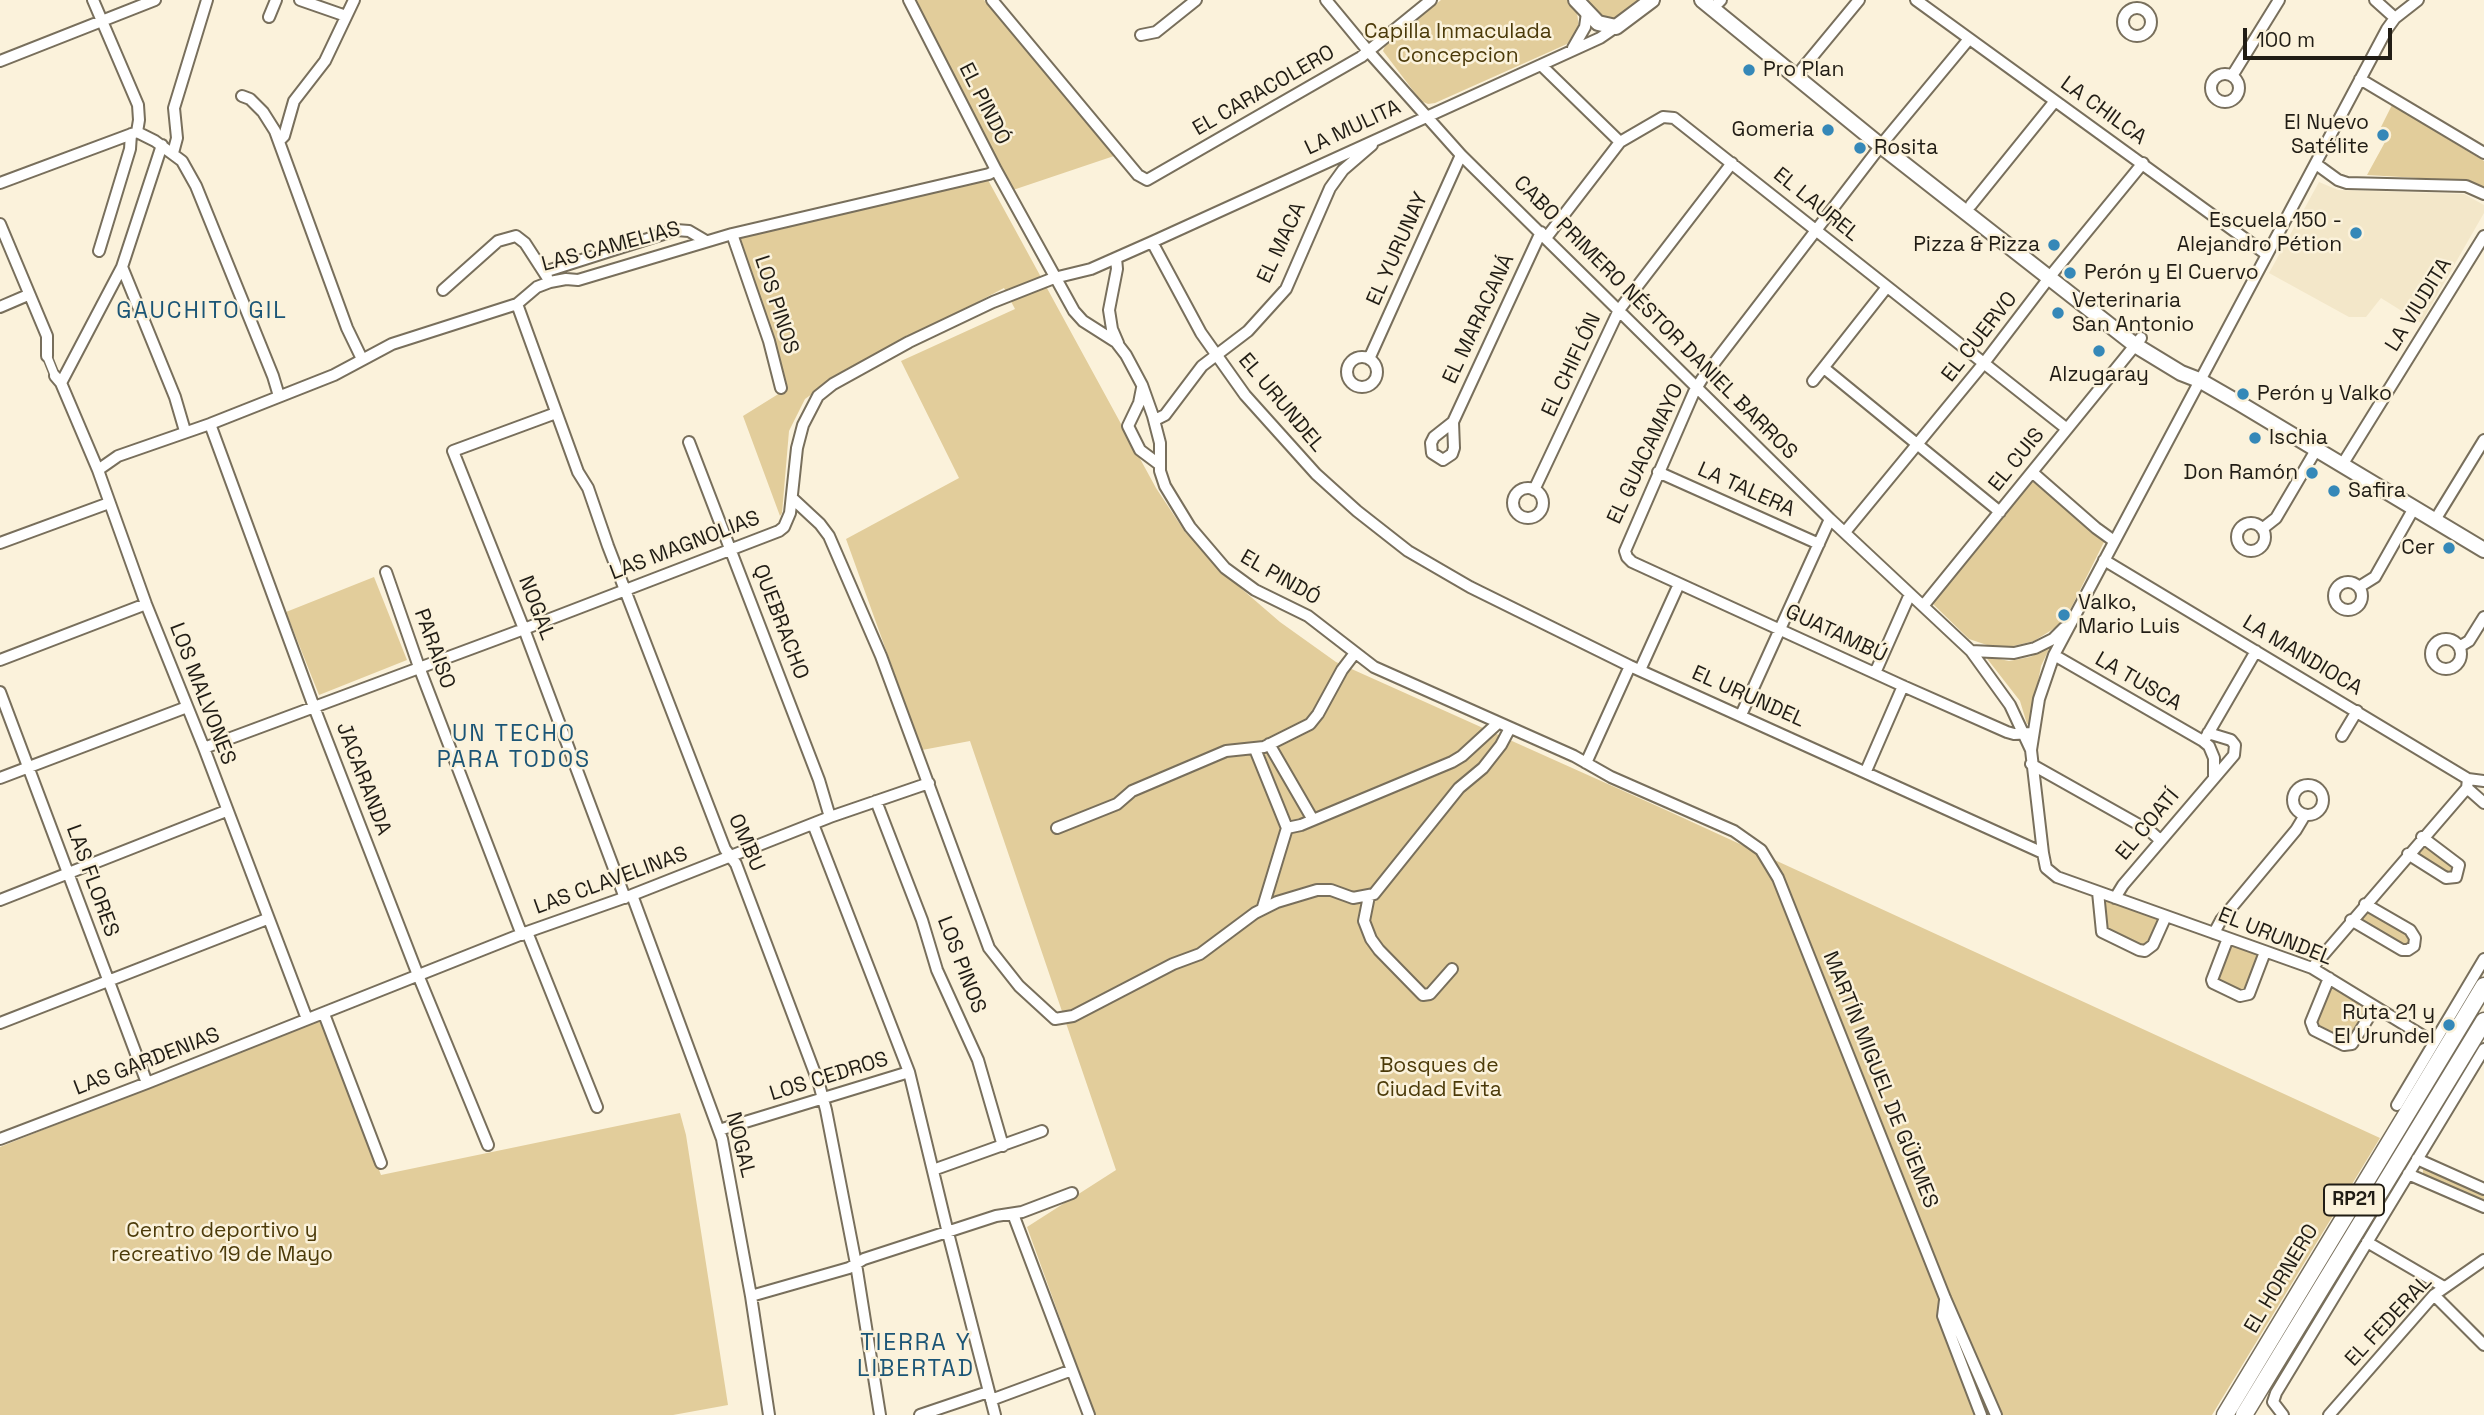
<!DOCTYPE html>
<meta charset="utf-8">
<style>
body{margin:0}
#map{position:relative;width:2484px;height:1415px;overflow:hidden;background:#fbf2db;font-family:"Space Grotesk",sans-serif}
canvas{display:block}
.scale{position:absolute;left:2243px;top:28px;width:149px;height:32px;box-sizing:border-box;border:4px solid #211d15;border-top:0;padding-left:9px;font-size:21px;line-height:24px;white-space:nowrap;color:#211d15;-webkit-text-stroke:5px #fbf2db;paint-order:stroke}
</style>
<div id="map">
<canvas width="2484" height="1415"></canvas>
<div class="scale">100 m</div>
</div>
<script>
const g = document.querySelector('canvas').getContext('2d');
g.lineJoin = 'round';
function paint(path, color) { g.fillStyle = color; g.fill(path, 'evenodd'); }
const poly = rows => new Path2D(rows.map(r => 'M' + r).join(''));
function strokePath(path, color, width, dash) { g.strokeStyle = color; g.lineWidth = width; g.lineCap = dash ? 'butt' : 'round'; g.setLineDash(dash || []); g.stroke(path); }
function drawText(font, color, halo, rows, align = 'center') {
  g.font = font + ' "Space Grotesk",sans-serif'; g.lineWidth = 5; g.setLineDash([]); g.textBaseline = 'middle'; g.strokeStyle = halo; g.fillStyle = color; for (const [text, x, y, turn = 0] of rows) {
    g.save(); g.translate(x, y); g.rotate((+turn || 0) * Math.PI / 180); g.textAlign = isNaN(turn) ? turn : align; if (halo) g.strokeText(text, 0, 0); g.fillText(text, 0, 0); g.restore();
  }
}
const built = poly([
 [2319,182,2338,190,2464,194,2484,205,2484,213,2421,323,2381,298,2366,317,2349,317,2269,273]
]);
const green = poly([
 [916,0,984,0,1114,156,1013,190],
 [1441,0,1567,0,1577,13,1579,27,1567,44,1435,103,1428,104,1421,101,1383,51,1385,46],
 [1589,0,1641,0,1616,19,1607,19,1599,17,1588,4],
 [2392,105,2484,161,2484,188,2470,181,2367,175,2390,133,2381,127],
 [984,177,988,180,1156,488,1185,532,1229,578,1280,622,1336,662,1668,811,2380,1138,2212,1415,1095,1415,1027,1227,1116,1170,970,741,922,750,846,539,959,478,901,361,1015,309,1004,288,837,376,805,399,789,431,782,513,780,516,743,416,788,388,740,240,744,236],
 [2032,481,2104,542,2068,614,2058,626,2034,641,2009,647,1987,645,1969,639,1933,604],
 [374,577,407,660,319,695,286,612],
 [2050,647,2041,666,2030,724,2027,724,2020,701,1985,656,2009,661,2030,657],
 [2423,843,2455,863,2454,872,2450,874,2446,872,2416,853],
 [2106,899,2160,918,2150,943,2142,946,2107,932,2103,926,2103,902],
 [2366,908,2409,934,2412,941,2404,946,2358,917],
 [2232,943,2259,955,2247,988,2242,991,2232,988,2219,979],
 [2333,985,2368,1006,2367,1010,2352,1036,2336,1037,2319,1028,2317,1022],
 [321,1019,381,1175,680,1113,686,1135,728,1405,673,1415,0,1415,0,1147],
 [2423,1169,2428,1169,2484,1193,2484,1202,2423,1174]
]);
const pedestrian = poly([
 [47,356,55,376]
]);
const minor = poly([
 [93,0,138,105,139,120,137,132],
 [300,0,346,16],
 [909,0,996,170,1074,311,1083,321,1116,342,1126,355,1142,385,1153,416,1160,443,1160,471,1165,486,1190,527,1225,568,1255,590,1308,616,1374,667,1574,756,1611,777,1734,831,1761,850,1778,878,1945,1298,1996,1415],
 [992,0,1138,175,1147,180,1361,57,1431,0],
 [1326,0,1369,52,1461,155,1830,519,1971,651,2010,705,2031,750],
 [1916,0,2266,254],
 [2375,0,2395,18],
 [1718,3,1721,0],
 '2123 22a14 14 0 1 1 28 0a14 14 0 1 1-28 0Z',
 [269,17,276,0],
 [1141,35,1156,32,1196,0],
 [1969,39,1886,139,1702,379,1694,392,1625,551,1627,557,1632,562,1903,686,2007,732,2014,734,2033,733],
 [1573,48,1585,27,1587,13],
 [0,61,155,0],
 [1541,65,1620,142],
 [1802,69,1859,0],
 '2211 88a14 14 0 1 1 28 0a14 14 0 1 1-28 0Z',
 [2232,76,2279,0],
 [2360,79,2484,153],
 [242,96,250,99,263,112,275,131,347,328,362,359],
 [137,132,155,141,182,161,196,186,273,376,279,396],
 [279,141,284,136,294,101,325,61,354,0],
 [173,153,177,138,174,108,207,0],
 [2316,164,2338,180,2347,183,2466,186,2484,194],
 [0,183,137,132],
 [1971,205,2055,101],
 [0,224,47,336,47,356],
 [732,234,769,341,781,388],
 [1546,238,1620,142,1663,117,1674,118,2067,429],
 [1152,242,1201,333,1245,395,1316,474,1357,511,1408,551,1470,587,1630,666,2043,853,2046,868,2057,877,2312,968,2433,1042],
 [99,251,130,149,131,134],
 [1116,258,1117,269,1109,310,1112,329,1118,343],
 [122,267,175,397,185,431],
 [544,272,676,230,689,231,706,241],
 [443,290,498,241,516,236,525,243,547,277],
 [517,304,578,472,588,488,608,546,725,849,736,864,819,1084,826,1110,856,1264,880,1415],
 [0,307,28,295],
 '1347 372a15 15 0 1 1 30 0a15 15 0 1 1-30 0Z',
 [1369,359,1461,155],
 [1824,368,2000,512],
 [55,376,61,383,98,470,146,604,204,748,307,1019],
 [1813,381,1887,287],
 [61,383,122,267,162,145],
 [1142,388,1139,403,1128,426,1140,450,1160,465],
 [556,413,453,451,524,629,625,898],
 [1155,420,1165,415,1202,366,1248,331,1286,289,1330,188,1343,170,1372,145],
 [1453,422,1454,448,1452,454,1443,460,1432,453,1431,443,1434,437,1453,422,1541,232],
 [210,424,314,707,416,970,488,1145],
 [689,442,819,780,830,817],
 [2342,465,2484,236],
 [98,470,118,456,210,424,334,375,392,344,517,304,537,287,550,282,566,279,578,280,732,234,989,174,996,170],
 [1658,472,1819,544],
 [2032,472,2096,528,2114,541],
 '1513 503a15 15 0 1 1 30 0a15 15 0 1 1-30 0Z',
 [1534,490,1619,310,1732,163],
 [792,498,820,524,829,536,881,656,989,948,1019,986,1055,1019,1073,1016,1173,964,1200,954,1255,913,1277,902,1317,890,1331,890,1353,898,1374,894,1459,788,1483,768,1501,745,1510,728],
 [2435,520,2484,440],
 '2237 537a14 14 0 1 1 28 0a14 14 0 1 1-28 0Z',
 [2262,529,2276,518,2316,450],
 [1845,532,1984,363,2052,274,2143,163],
 [0,543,109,503],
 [2104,560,2468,779,2484,781],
 [386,572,419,667,522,935],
 '2334 596a14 14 0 1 1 28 0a14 14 0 1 1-28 0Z',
 [2359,587,2375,577,2414,508],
 [1923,606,2141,338],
 '2431 654a15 15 0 1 1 30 0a15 15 0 1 1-30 0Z',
 [2459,647,2469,641,2484,617],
 [1971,651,2014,653,2035,648,2053,639,2064,628],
 [2054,655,2203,741,2209,746,2214,758,2214,778],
 [0,660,146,604],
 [1640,670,1679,584],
 [1875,673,1910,594],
 [0,692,147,1083],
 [1741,715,1830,519],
 [2342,736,2357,711],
 [2205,739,2256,651],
 [1269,744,1313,820],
 [204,748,524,629,779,531,784,527,790,513,797,448,803,425,818,396,833,384,909,342,993,302,1054,278,1091,269,1152,242,1600,38,1616,27],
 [1255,749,1287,828,1263,907],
 [1586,763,1630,666],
 [2031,764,2150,831,2160,840],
 [1866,771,1903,686],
 [0,778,187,707],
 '2293 800a15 15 0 1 1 30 0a15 15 0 1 1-30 0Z',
 [2467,788,2484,803],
 [876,801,922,920,937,970,978,1060,1003,1146],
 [813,824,909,1072,948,1233,995,1415],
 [1057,828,1117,804,1132,791,1226,751,1264,747,1310,724,1318,714,1342,670,1355,653],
 [1287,828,1301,825,1452,762,1462,756,1498,723],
 [2043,853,2031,750,2039,699,2054,655,2387,29,2395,18,2418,0],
 [2408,854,2446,878,2456,877,2459,865,2422,837],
 [2098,892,2102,932,2139,950,2145,951,2153,945,2166,916],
 [632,895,722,1139,751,1296,769,1415],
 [1369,896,1364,921,1371,939,1379,950,1423,995,1430,994,1452,969],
 [2115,898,2123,885,2234,755,2235,745,2231,740,2208,733],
 [0,900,226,811],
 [2351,920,2402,950,2408,950,2414,946,2415,938,2410,930,2365,904],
 [527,932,597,1107],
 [2214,933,2221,920,2296,830,2305,815],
 [2228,938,2212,980,2213,983,2240,996,2249,994,2265,952],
 [2312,968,2467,788,2468,779],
 [2329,978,2311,1022,2314,1030,2344,1045,2352,1044,2375,1007],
 [324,1014,381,1163],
 [0,1023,267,919],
 [2397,1105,2484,959],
 [719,1130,909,1072],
 [0,1139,147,1083,527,932,632,895,830,817,929,783],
 [2417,1159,2484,1189],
 [933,1170,1042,1131],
 [2408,1174,2484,1207],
 [1013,1214,1089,1415],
 [2367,1242,2444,1287],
 [2434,1295,2484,1345],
 [751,1296,849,1268,864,1259,996,1216,1022,1212,1072,1193],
 [1945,1300,1943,1316,1981,1415],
 [991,1400,1072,1370],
 [920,1415,988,1392],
 [2283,1415,2273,1402,2276,1393,2484,1049],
 [2329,1415,2434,1295,2484,1260]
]);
const secondary = poly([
 [1576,0,1598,23,1616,27,1652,0],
 [1702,0,1881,146,2135,345,2181,373,2199,380,2239,403,2484,550]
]);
const primary = poly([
 [2225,1415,2484,986],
 [2244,1415,2484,1021]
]);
const markers = [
 [1749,70,7,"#3588b8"],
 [1828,130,7,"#3588b8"],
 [2383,135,7,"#3588b8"],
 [1860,148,7,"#3588b8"],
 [2356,233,7,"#3588b8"],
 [2054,245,7,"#3588b8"],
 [2070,273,7,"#3588b8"],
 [2058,313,7,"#3588b8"],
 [2099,351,7,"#3588b8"],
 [2243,394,7,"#3588b8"],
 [2255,438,7,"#3588b8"],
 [2312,473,7,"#3588b8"],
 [2334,491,7,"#3588b8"],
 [2449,548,7,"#3588b8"],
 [2064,615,7,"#3588b8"],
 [2449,1025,7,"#3588b8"]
];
const shields = [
 [2354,1200,60]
];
const shieldNames = [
 ["RP21",2354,1200]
];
const parkNames = [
 ["Capilla Inmaculada",1458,32],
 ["Concepcion",1458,56],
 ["Bosques de",1439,1066],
 ["Ciudad Evita",1439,1090],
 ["Centro deportivo y",222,1231],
 ["recreativo 19 de Mayo",222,1255]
];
const poiNames = [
 ["Pro Plan",1763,70],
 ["El Nuevo",2369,123,"right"],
 ["Satélite",2369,147,"right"],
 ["Gomeria",1814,130,"right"],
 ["Rosita",1874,148],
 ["Escuela 150 -",2342,221,"right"],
 ["Alejandro Pétion",2342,245,"right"],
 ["Pizza & Pizza",2040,245,"right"],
 ["Perón y El Cuervo",2084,273],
 ["Veterinaria",2072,301],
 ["San Antonio",2072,325],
 ["Alzugaray",2099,375,"center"],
 ["Perón y Valko",2257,394],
 ["Ischia",2269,438],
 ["Don Ramón",2298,473,"right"],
 ["Safira",2348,491],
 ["Cer",2435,548,"right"],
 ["Valko,",2078,603],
 ["Mario Luis",2078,627],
 ["Ruta 21 y",2435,1013,"right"],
 ["El Urundel",2435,1037,"right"]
];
const streetNames = [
 ["EL CARACOLERO",1264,91,-30],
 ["EL PINDÓ",984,104,63],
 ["LA CHILCA",2103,111,36],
 ["LA MULITA",1353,128,-25],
 ["EL LAUREL",1816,205,39],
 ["EL MACA",1282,243,-65],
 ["LAS CAMELIAS",611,247,-15],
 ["EL YURUNAY",1398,249,-66],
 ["LOS PINOS",776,305,72],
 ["LA VIUDITA",2419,305,-58],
 ["CABO PRIMERO NÉSTOR DANIEL BARROS",1655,318,45],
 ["EL MARACANÁ",1479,319,-65],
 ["EL CUERVO",1980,337,-52],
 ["EL CHIFLÓN",1572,365,-65],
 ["EL URUNDEL",1281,403,50],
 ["EL GUACAMAYO",1646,454,-65],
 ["EL CUIS",2017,460,-51],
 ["LA TALERA",1746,490,24],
 ["LAS MAGNOLIAS",685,546,-21],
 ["EL PINDÓ",1280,578,30],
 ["NOGAL",536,608,69],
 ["QUEBRACHO",780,622,69],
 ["GUATAMBÚ",1836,634,25],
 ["PARAISO",434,649,70],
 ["LA MANDIOCA",2302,656,31],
 ["LA TUSCA",2138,682,30],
 ["LOS MALVONES",202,694,69],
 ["EL URUNDEL",1748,697,24],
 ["JACARANDA",363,779,69],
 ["EL COATÍ",2148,825,-50],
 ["OMBU",746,843,66],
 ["LAS FLORES",92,881,70],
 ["LAS CLAVELINAS",611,881,-20],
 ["EL URUNDEL",2275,937,22],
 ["LOS PINOS",961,965,69],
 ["LAS GARDENIAS",147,1062,-21],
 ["LOS CEDROS",829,1077,-17],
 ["MARTÍN MIGUEL DE GÜEMES",1880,1080,68],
 ["NOGAL",740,1145,76],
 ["EL HORNERO",2282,1279,-59],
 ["EL FEDERAL",2389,1321,-47]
];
const neighbourhoodNames = [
 ["GAUCHITO GIL",202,312],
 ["UN TECHO",514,735],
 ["PARA TODOS",514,761],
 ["TIERRA Y",916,1344],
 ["LIBERTAD",916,1370]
];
paint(built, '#f3e7c9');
paint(green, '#e2cd9b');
strokePath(pedestrian, '#786f5c', 11);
strokePath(minor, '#786f5c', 14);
strokePath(secondary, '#786f5c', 18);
strokePath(primary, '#786f5c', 19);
strokePath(pedestrian, '#fff', 8);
strokePath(minor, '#fff', 10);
strokePath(secondary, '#fff', 14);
strokePath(primary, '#fff', 16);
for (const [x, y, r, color] of markers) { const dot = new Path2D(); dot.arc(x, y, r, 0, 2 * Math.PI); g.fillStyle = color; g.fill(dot); strokePath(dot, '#fbf2db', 2.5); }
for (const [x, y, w] of shields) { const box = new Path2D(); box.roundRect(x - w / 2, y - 15.5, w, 31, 5); g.fillStyle = '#fbf2db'; g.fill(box); strokePath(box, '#211d15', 2); }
drawText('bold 19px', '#211d15', null, shieldNames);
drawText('21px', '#4b3a09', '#fbf2db', parkNames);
drawText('21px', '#211d15', '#fbf2db', poiNames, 'left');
drawText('21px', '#211d15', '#fbf2db', streetNames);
g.letterSpacing = '2px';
drawText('23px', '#1b5576', '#fbf2db', neighbourhoodNames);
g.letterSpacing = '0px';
</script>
